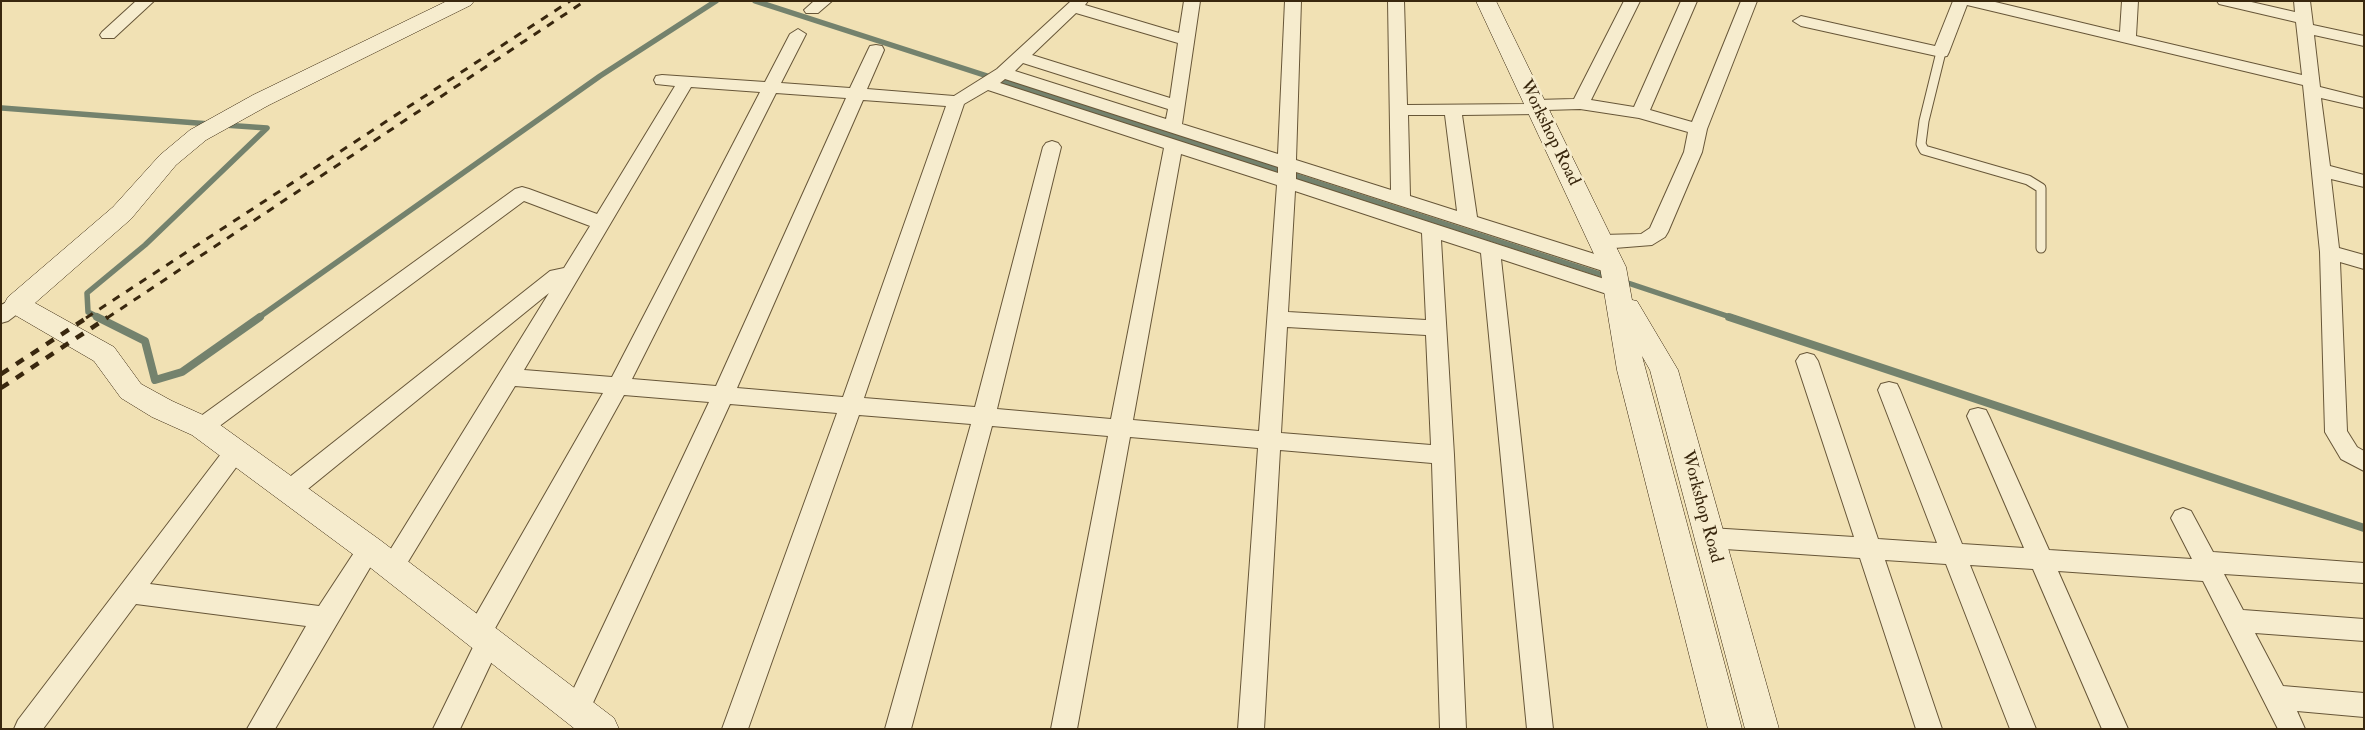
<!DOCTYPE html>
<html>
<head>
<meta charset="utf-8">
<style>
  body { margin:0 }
  #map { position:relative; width:2365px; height:730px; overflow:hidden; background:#f1e1b4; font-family:"IM FELL Double Pica",serif }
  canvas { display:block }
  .frame { position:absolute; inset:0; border:2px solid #39270e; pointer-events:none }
</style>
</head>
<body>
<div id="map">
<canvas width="2365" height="730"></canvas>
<div class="frame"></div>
</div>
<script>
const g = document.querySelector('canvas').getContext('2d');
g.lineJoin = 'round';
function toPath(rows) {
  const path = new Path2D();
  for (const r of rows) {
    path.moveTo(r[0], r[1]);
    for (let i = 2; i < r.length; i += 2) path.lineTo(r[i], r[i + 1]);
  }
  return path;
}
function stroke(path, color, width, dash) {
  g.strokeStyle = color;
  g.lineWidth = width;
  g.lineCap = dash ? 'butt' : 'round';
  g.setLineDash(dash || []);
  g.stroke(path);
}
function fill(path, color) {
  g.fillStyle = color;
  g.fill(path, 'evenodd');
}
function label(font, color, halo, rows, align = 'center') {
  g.font = font + ' "IM FELL Double Pica",serif';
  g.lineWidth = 5;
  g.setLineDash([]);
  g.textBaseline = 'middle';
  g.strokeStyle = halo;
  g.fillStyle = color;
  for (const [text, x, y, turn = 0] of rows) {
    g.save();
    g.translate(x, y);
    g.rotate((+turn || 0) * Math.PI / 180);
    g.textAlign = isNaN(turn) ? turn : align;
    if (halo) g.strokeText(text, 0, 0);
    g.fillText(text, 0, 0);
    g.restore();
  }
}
const streamFar1 = toPath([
  [755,1,1609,277],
  [2,108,210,124],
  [1622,281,1733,318],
  [100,318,88,312,87,293,145,245,267,128,224,125],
  [258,318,600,76,716,1]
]);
const stream = toPath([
  [97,317,145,341,155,380,182,372,260,317],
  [1729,317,2364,528]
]);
const lane = toPath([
  [1941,52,1924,121,1921,144,1924,150,2028,180,2041,188,2041,248]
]);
const street = toPath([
  [136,1,154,1,114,38,102,38,100,35,102,32,136,1],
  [814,1,832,1,818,13,806,13,804,10,814,1],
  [1071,1,1088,1,1085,5,1179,33,1184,1,1200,1,1182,124,1278,154,1285,1,1301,1,1296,160,1391,190,1388,1,1404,1,1407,105,1528,104,1536,100,1574,99,1624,1,1640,1,1591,100,1634,107,1681,1,1697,1,1650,110,1692,122,1741,1,1757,1,1707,129,1702,152,1668,232,1665,237,1652,245,1602,249,1595,247,1592,242,1595,237,1602,235,1641,234,1650,228,1684,152,1688,132,1639,118,1580,109,1546,110,1538,114,1462,115,1477,217,1620,262,1623,267,1620,272,1613,274,1606,272,1296,172,1296,179,1626,286,1629,291,1626,296,1619,298,1501,259,1553,729,1527,729,1481,253,1441,240,1454,455,1466,729,1440,729,1432,463,1280,450,1264,729,1238,729,1258,448,1130,437,1077,729,1051,729,1108,436,992,426,911,729,885,729,971,424,859,415,748,729,722,729,837,413,730,404,586,718,577,721,568,718,564,709,709,402,624,395,493,632,497,634,501,642,460,729,433,729,475,643,470,641,466,633,470,625,603,393,515,386,400,575,391,578,382,575,379,568,549,293,298,497,290,499,282,497,278,490,282,483,550,271,564,268,590,226,524,201,210,433,202,436,194,433,191,427,194,421,515,189,522,187,529,189,597,214,675,86,656,84,654,80,656,76,662,75,765,82,790,34,798,29,806,34,781,83,850,88,868,50,870,46,876,45,882,46,884,50,867,89,954,96,997,69,1071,1],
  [1076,13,1178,43,1170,98,1032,55,1076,13],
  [1023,63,1168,109,1166,119,1015,71,1023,63],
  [1005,79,1278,167,1278,173,1000,83,1005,79],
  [691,87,760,92,612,377,524,370,691,87],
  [988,90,1164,148,1111,419,997,409,1061,147,1058,143,1052,141,1046,143,1043,147,975,407,864,398,964,104,988,90],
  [776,93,846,98,716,386,632,379,776,93],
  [863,100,946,106,843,397,737,388,863,100],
  [1408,115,1445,115,1457,211,1410,196,1408,115],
  [1181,154,1277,185,1259,431,1133,420,1181,154],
  [1295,191,1422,233,1426,320,1288,312,1295,191],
  [1287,327,1426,335,1431,445,1281,433,1287,327],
  [1953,1,1991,1,2120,32,2122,1,2138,1,2136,36,2302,75,2296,22,2219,4,2217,1,2247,1,2295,12,2294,1,2310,1,2313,25,2364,36,2364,46,2314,35,2320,87,2364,98,2364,108,2321,98,2330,166,2364,175,2364,187,2331,179,2339,248,2364,255,2364,269,2340,262,2347,431,2357,447,2364,451,2364,471,2341,459,2325,432,2320,252,2303,85,1967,5,1949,52,1947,56,1941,57,1801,26,1793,21,1801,16,1935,46,1953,1],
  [17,297,24,299,27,304,24,309,8,321,1,323,1,305,17,297],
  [1807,353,1814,355,1818,361,1878,539,1937,543,1878,390,1881,384,1889,382,1897,384,1900,390,1962,544,2024,548,1967,416,1970,410,1978,408,1986,410,1989,416,2049,550,2192,559,2171,518,2175,511,2183,508,2191,511,2213,552,2364,563,2364,583,2224,574,2243,610,2364,619,2364,641,2255,633,2283,686,2364,693,2364,717,2297,711,2305,729,2278,729,2203,581,2058,571,2128,729,2102,729,2033,569,1970,565,2036,729,2010,729,1946,564,1885,560,1942,729,1916,729,1860,558,1710,548,1702,545,1698,538,1702,531,1710,528,1854,537,1796,361,1800,355,1807,353],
  [235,443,243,446,246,452,243,458,150,584,319,606,361,542,369,539,377,542,381,549,275,729,247,729,306,626,136,604,43,729,14,729,18,720,227,446,235,443]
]);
const secondary = toPath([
  [447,1,474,1,471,5,269,105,206,140,176,165,131,219,35,303,114,347,141,384,172,401,212,419,380,540,614,718,619,729,575,729,358,558,192,435,152,417,121,398,94,361,8,311,4,304,8,297,113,207,160,155,190,130,253,95,447,1],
  [1476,1,1496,1,1626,267,1632,300,1637,301,1678,370,1779,729,1745,729,1650,370,1642,356,1742,729,1708,729,1617,370,1600,267,1476,1]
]);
const railFar1 = toPath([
  [86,318,570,1],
  [107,318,585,1]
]);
const rail = toPath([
  [1,374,88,317],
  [1,388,108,317]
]);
const streetNames = [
  ["Workshop Road",1549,133,64],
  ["Workshop Road",1701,507,75]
];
stroke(streamFar1, '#74826d', 5.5);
stroke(stream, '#74826d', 8);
stroke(lane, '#675638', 11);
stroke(street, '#675638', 2);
stroke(secondary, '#39270e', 1);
stroke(lane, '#f6ecce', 9);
fill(street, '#f6ecce');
fill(secondary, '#f6ecce');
stroke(railFar1, '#39270e', 3, [8, 8]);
stroke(rail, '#39270e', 4.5, [9, 9]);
label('18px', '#39270e', '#f6ecce', streetNames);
</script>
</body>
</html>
